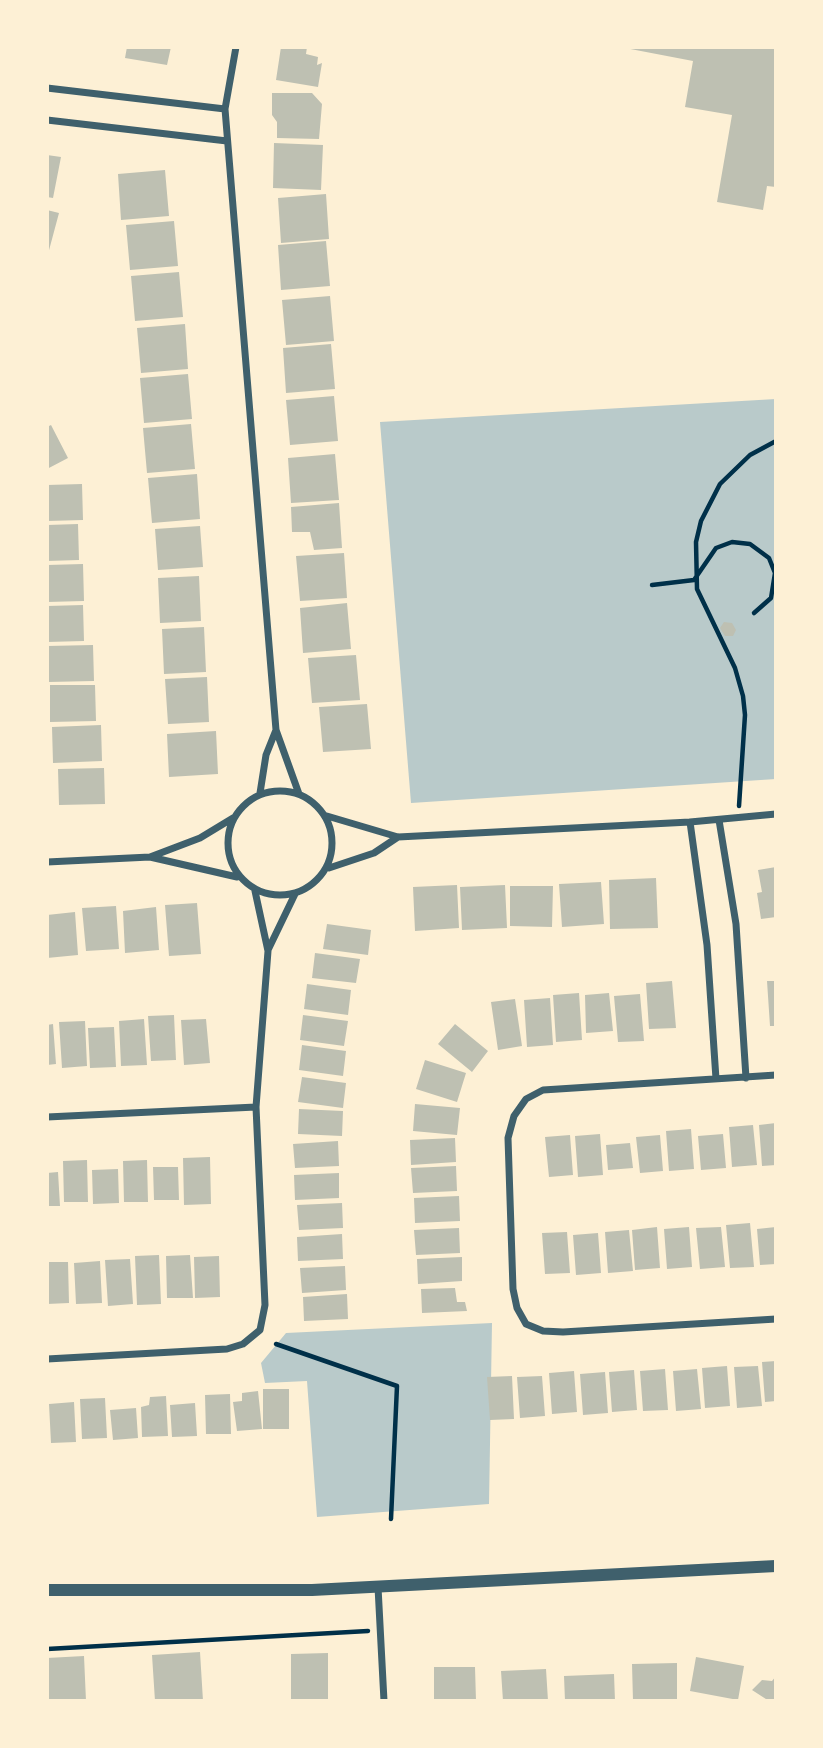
<!DOCTYPE html>
<html>
<head>
<meta charset="utf-8">
<style>
  body { margin:0 }
  #map { position:relative; width:823px; height:1748px; overflow:hidden; background:#fdf0d5; font-family:Figtree,sans-serif }
  canvas { display:block }
  .frame { position:absolute; inset:0; border:49px solid #fdf0d5; pointer-events:none }
</style>
</head>
<body>
<div id="map">
<canvas width="823" height="1748"></canvas>
<div class="frame"></div>
</div>
<script>
const g = document.querySelector('canvas').getContext('2d');
g.lineJoin = 'round';
function fill(path, color) {
  g.fillStyle = color;
  g.fill(path, 'evenodd');
}
function toPath(rows) {
  const path = new Path2D();
  for (const r of rows) {
    if (r.length === 3) {
      path.moveTo(r[0] + r[2], r[1]);
      path.arc(r[0], r[1], r[2], 0, 2 * Math.PI);
      continue;
    }
    path.moveTo(r[0], r[1]);
    for (let i = 2; i < r.length; i += 2) path.lineTo(r[i], r[i + 1]);
  }
  return path;
}
function stroke(path, color, width, dash) {
  g.strokeStyle = color;
  g.lineWidth = width;
  g.lineCap = dash ? 'butt' : 'round';
  g.setLineDash(dash || []);
  g.stroke(path);
}
const green = toPath([
  [776,399,776,779,411,803,380,422],
  [492,1323,489,1504,317,1517,307,1381,265,1383,261,1363,286,1333]
]);
const building = toPath([
  [127,47,171,47,167,65,125,58],
  [281,47,307,47,306,54,318,57,317,65,322,63,318,87,276,80],
  [620,47,776,47,776,187,767,186,763,210,717,202,732,115,685,107,693,61],
  [272,93,312,93,322,104,319,139,277,138,277,122,272,115],
  [274,143,323,145,321,190,273,188],
  [47,155,61,157,53,198,47,197],
  [165,170,169,216,121,220,118,174],
  [326,194,329,239,281,243,278,198],
  [47,210,59,213,48,254,47,254],
  [174,221,178,266,130,270,126,225],
  [326,241,330,286,281,290,278,245],
  [179,272,183,317,135,321,131,276],
  [330,296,334,341,286,345,282,300],
  [185,324,188,369,141,373,137,328],
  [331,344,335,389,286,393,283,348],
  [188,374,192,419,144,423,140,378],
  [334,396,338,441,290,445,286,400],
  [191,424,195,469,147,473,143,428],
  [51,425,68,458,47,469,47,427],
  [335,454,339,500,291,503,288,458],
  [197,474,200,519,152,523,148,478],
  [82,484,83,520,47,521,47,485],
  [339,503,342,548,314,550,310,532,292,532,291,507],
  [78,524,79,560,47,561,47,525],
  [200,526,203,567,158,570,155,529],
  [344,553,347,598,300,601,296,556],
  [83,564,84,601,47,602,47,565],
  [199,576,201,621,160,623,158,578],
  [347,603,351,649,303,653,300,608],
  [83,605,84,641,47,642,47,606],
  [724,622,732,623,736,630,733,636,725,636,720,628],
  [204,627,206,672,164,674,162,629],
  [93,645,94,681,48,682,47,646],
  [356,655,360,700,312,703,308,658],
  [207,677,209,722,168,724,165,679],
  [50,685,95,685,96,721,50,722],
  [367,704,371,749,323,752,319,707],
  [101,725,102,761,53,763,52,727],
  [216,731,218,774,169,777,167,734],
  [104,768,105,804,59,805,58,769],
  [776,867,776,917,761,919,757,893,762,892,758,870],
  [656,878,658,928,610,929,609,880],
  [601,882,604,924,562,927,559,884],
  [457,885,459,928,415,931,413,887],
  [505,885,507,928,462,930,460,887],
  [510,886,553,886,552,927,510,926],
  [197,903,201,954,169,956,165,905],
  [116,906,119,949,86,951,82,908],
  [156,907,159,950,125,953,123,911],
  [75,912,78,955,47,958,47,915],
  [327,924,371,930,368,955,323,949],
  [315,953,360,959,356,983,312,978],
  [672,981,676,1028,649,1029,646,983],
  [767,981,776,981,776,1026,770,1026],
  [307,984,351,990,348,1015,304,1009],
  [579,993,582,1040,556,1042,553,995],
  [609,993,613,1031,586,1033,585,995],
  [640,994,644,1041,618,1042,614,996],
  [550,998,553,1045,527,1047,524,1000],
  [515,999,522,1046,498,1050,491,1002],
  [174,1015,176,1060,151,1061,148,1016],
  [303,1015,348,1021,344,1046,300,1040],
  [144,1019,147,1065,121,1066,119,1021],
  [206,1019,210,1063,184,1065,181,1020],
  [85,1021,87,1066,62,1068,59,1022],
  [53,1024,56,1064,47,1065,47,1025],
  [455,1024,488,1051,472,1072,438,1044],
  [114,1027,116,1067,90,1068,88,1028],
  [302,1045,346,1051,343,1076,299,1070],
  [425,1060,466,1073,457,1102,416,1089],
  [302,1077,346,1083,343,1108,298,1102],
  [415,1104,460,1108,457,1135,413,1131],
  [299,1109,343,1111,342,1136,298,1134],
  [776,1123,776,1165,762,1166,759,1125],
  [753,1125,757,1165,732,1167,729,1127],
  [691,1129,694,1169,669,1171,666,1131],
  [600,1134,603,1175,578,1177,575,1136],
  [723,1134,726,1168,701,1170,698,1136],
  [570,1135,573,1175,549,1177,545,1137],
  [660,1135,663,1171,640,1173,636,1137],
  [455,1138,456,1162,411,1165,410,1140],
  [338,1141,339,1166,295,1168,293,1144],
  [630,1143,633,1168,608,1170,606,1145],
  [210,1157,211,1204,184,1205,183,1158],
  [87,1160,88,1202,64,1202,63,1161],
  [147,1160,148,1202,124,1202,123,1161],
  [456,1166,457,1191,413,1193,411,1168],
  [153,1167,178,1167,179,1200,154,1200],
  [118,1169,119,1203,93,1204,92,1170],
  [58,1172,60,1206,47,1206,47,1173],
  [339,1173,339,1198,295,1200,294,1175],
  [459,1196,460,1221,415,1223,414,1198],
  [342,1203,343,1228,299,1230,297,1205],
  [750,1223,754,1267,730,1268,726,1225],
  [657,1227,660,1268,635,1270,632,1230],
  [689,1227,692,1267,667,1269,664,1229],
  [721,1227,725,1267,700,1269,696,1228],
  [776,1227,776,1264,760,1265,757,1229],
  [459,1228,460,1253,416,1255,414,1230],
  [629,1230,633,1271,608,1273,605,1232],
  [567,1232,570,1273,545,1274,542,1233],
  [598,1233,601,1273,576,1275,573,1235],
  [342,1234,343,1259,298,1261,297,1237],
  [159,1255,161,1304,137,1305,135,1256],
  [190,1255,193,1298,167,1298,166,1256],
  [219,1256,220,1297,195,1298,194,1257],
  [462,1257,462,1281,418,1284,417,1259],
  [130,1259,133,1304,108,1306,105,1260],
  [100,1261,102,1303,76,1304,74,1263],
  [47,1262,68,1262,69,1303,47,1304],
  [345,1266,346,1290,302,1293,300,1268],
  [455,1288,457,1302,465,1302,467,1311,422,1313,421,1289],
  [347,1294,348,1319,304,1321,303,1297],
  [776,1361,776,1401,765,1402,762,1362],
  [727,1366,730,1406,705,1408,702,1368],
  [758,1366,762,1406,737,1408,734,1367],
  [665,1369,668,1410,643,1411,640,1371],
  [697,1369,701,1409,676,1411,673,1371],
  [634,1370,637,1410,612,1412,609,1372],
  [574,1371,577,1412,552,1414,549,1373],
  [605,1372,608,1413,583,1415,580,1374],
  [512,1376,514,1419,490,1420,487,1377],
  [542,1376,545,1416,520,1418,517,1377],
  [263,1389,289,1389,289,1429,263,1429],
  [258,1391,262,1429,237,1431,233,1402,242,1401,242,1393],
  [230,1394,231,1434,206,1434,205,1395],
  [166,1396,168,1436,142,1437,141,1407,149,1405,150,1397],
  [105,1398,107,1438,82,1439,80,1399],
  [74,1402,76,1442,51,1443,49,1404],
  [195,1403,197,1436,172,1437,170,1405],
  [136,1408,138,1438,113,1440,110,1410],
  [200,1652,203,1701,155,1701,152,1655],
  [328,1653,328,1701,291,1701,291,1654],
  [84,1656,86,1701,47,1701,47,1658],
  [696,1657,744,1666,738,1700,690,1691],
  [677,1663,677,1701,633,1701,632,1664],
  [434,1667,475,1667,476,1701,434,1701],
  [546,1669,548,1701,503,1701,501,1671],
  [614,1674,615,1701,565,1701,564,1676],
  [776,1676,776,1701,769,1701,752,1690,762,1680,772,1681]
]);
const path = toPath([
  [652,585,694,580,716,548,732,542,750,544,769,558,775,573,771,598,754,613],
  [739,806,745,715,743,696,735,668,697,589,696,542,701,521,720,484,750,455,776,441],
  [276,1344,397,1386,391,1519],
  [47,1649,368,1631]
]);
const minor = toPath([
  [236,47,225,109,276,730,299,794],
  [47,88,225,109],
  [47,120,227,141],
  [280,843,52],
  [260,793,266,755,276,730],
  [327,816,398,837,690,822,776,814],
  [719,820,736,924,746,1078],
  [690,822,707,945,716,1079],
  [150,857,200,838,233,818],
  [47,862,150,857,237,877],
  [329,868,374,853,398,837],
  [268,950,295,894],
  [776,1075,543,1090,526,1099,514,1116,508,1138,513,1289,517,1308,526,1324,543,1331,563,1332,776,1319],
  [47,1117,256,1107],
  [47,1359,227,1349,243,1344,260,1330,265,1305,256,1107,268,951,255,891],
  [378,1587,384,1701]
]);
const tertiary = toPath([
  [47,1590,312,1590,776,1566]
]);
fill(green, '#b9caca');
fill(building, '#bec0b2');
stroke(path, '#003049', 4.5);
stroke(minor, '#3f606c', 7);
stroke(tertiary, '#3f606c', 12);
</script>
</body>
</html>
